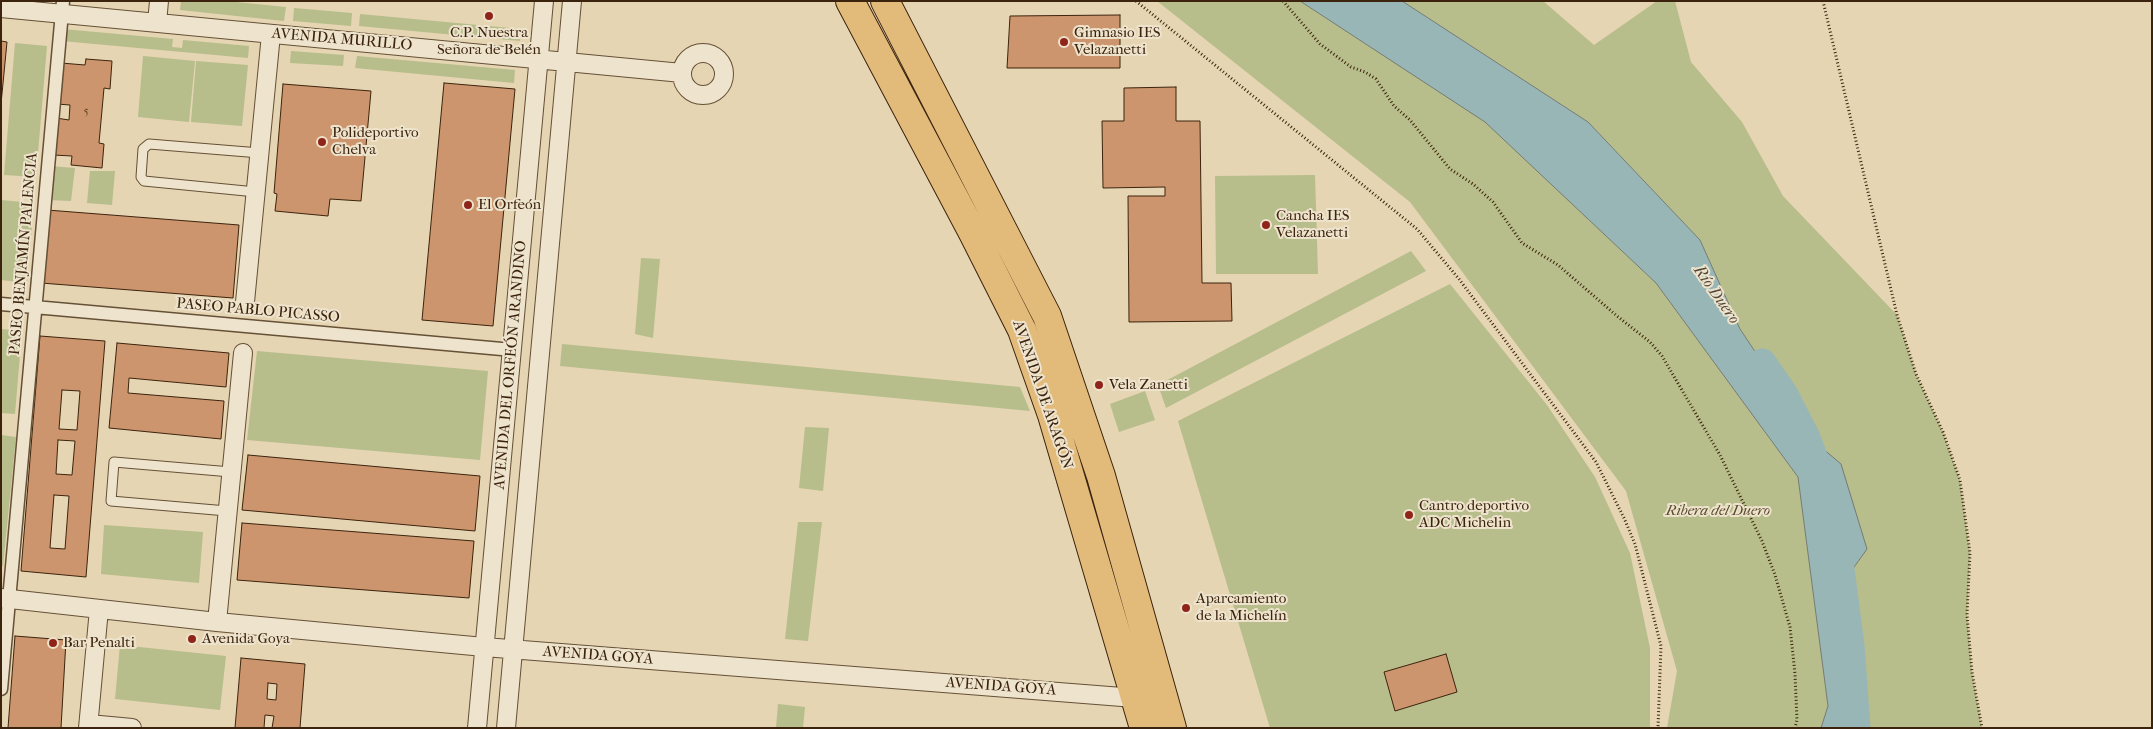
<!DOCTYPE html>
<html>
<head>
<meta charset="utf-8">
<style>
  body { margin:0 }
  #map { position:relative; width:2153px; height:729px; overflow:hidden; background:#e5d5b3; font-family:"IM FELL French Canon",serif }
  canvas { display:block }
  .frame { position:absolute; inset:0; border:2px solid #3c230d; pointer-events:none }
</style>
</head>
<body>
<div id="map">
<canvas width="2153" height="729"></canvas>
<div class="frame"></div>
</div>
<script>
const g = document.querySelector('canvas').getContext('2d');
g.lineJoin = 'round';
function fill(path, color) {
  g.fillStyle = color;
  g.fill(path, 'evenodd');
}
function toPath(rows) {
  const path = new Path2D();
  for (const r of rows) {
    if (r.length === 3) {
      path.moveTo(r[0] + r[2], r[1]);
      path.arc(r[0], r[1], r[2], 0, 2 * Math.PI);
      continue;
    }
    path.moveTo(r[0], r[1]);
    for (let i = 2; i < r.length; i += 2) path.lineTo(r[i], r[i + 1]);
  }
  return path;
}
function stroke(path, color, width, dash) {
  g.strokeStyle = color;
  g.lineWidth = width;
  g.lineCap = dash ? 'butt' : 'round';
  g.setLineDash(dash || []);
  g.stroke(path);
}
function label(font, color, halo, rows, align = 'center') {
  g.font = font + ' "IM FELL French Canon",serif';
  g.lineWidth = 4;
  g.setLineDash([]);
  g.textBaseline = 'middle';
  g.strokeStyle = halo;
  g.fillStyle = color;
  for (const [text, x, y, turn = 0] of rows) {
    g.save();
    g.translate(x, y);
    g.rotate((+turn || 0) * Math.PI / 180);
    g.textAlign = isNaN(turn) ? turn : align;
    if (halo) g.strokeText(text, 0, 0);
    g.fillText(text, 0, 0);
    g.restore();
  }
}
const green = toPath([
  [181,1,226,1,286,7,284,21,180,10],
  [1157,1,1300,1,1486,122,1656,283,1798,477,1828,706,1821,728,1667,728,1677,671,1626,491,1410,202],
  [1402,1,1543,1,1594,45,1657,1,1675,1,1691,62,1742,122,1783,196,1897,315,1916,374,1943,432,1960,480,1970,553,1967,615,1972,672,1982,728,1856,728,1850,646,1842,584,1867,549,1784,395,1740,329,1700,240,1588,122],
  [294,8,352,13,351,26,293,21],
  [360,14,521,29,520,41,359,26],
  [63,29,173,39,172,47,182,48,183,40,249,46,248,58,62,41],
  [15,43,47,46,36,177,4,175],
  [291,51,344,55,343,66,290,63],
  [143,56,195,61,189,122,138,117],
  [357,56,515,70,514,83,355,68],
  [196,61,248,65,242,126,191,122],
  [50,166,75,168,71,201,47,200],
  [90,171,115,171,112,205,87,203],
  [1315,175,1318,274,1216,274,1215,176],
  [1,200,34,203,27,283,1,280],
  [1411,251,1426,271,1166,408,1158,385],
  [641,258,660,259,653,338,635,334],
  [1450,284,1547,405,1595,477,1630,553,1650,648,1650,728,1270,728,1178,421],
  [1,329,22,331,15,414,1,413],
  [562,344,1020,387,1030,411,560,366],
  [257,351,488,371,480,460,247,440],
  [1145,391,1155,420,1119,432,1110,404],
  [805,427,829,428,823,491,799,488],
  [1,435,16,437,3,566,1,565],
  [798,522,822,522,808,641,785,639],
  [104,525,203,532,199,583,101,574],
  [120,645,226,656,220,710,115,699],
  [778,704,805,707,803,728,776,728]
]);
const water = toPath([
  [1300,1,1402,1,1588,122,1700,240,1740,329,1784,395,1802,431,1841,464,1867,549,1842,584,1856,728,1821,728,1828,706,1798,477,1656,283,1485,122,1300,1]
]);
const river = toPath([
  [1762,363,1784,395,1806,438,1815,462],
  [1837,546,1850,646,1856,728]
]);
const building = toPath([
  [1120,15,1120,68,1007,68,1010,16,1120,15],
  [1,41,7,42,1,104,1,41],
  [86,59,112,61,110,89,104,88,99,143,104,144,102,168,71,165,72,156,53,155,56,118,69,120,70,105,57,104,61,63,85,65,86,59],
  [444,83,515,89,493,326,422,320,444,83],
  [283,84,371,91,361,201,330,199,328,216,275,211,277,194,274,193,283,84],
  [1176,87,1176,121,1200,121,1202,283,1231,283,1232,321,1129,322,1128,196,1165,196,1165,187,1103,188,1102,121,1124,121,1124,88,1176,87],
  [47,210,239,225,233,298,41,283,47,210],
  [40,336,105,341,86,577,21,571,40,336],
  [62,390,80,391,77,430,59,429,62,390],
  [58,440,75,441,72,475,56,474,58,440],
  [54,495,69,496,65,549,50,548,54,495],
  [117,343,229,353,226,387,129,378,128,393,224,401,221,439,109,428,117,343],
  [248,455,480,476,475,531,242,510,248,455],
  [242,523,474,541,469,598,237,580,242,523],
  [15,636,66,640,61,728,8,728,15,636],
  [1446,654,1457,692,1395,711,1384,672,1446,654],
  [241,658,305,664,300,728,272,728,274,716,265,715,264,728,235,728,241,658],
  [268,683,277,684,276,700,267,699,268,683]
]);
const path = toPath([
  [1136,1,1417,229,1459,279,1596,462,1624,518,1635,544,1661,646,1658,728],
  [1283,1,1320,44,1351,67,1365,72,1376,79,1394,106,1410,120,1450,169,1473,184,1493,202,1522,243,1558,265,1617,316,1650,342,1662,356,1720,455,1762,541,1775,575,1790,627,1795,674,1797,720,1795,728],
  [1823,1,1897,315,1916,374,1943,432,1960,480,1970,553,1967,615,1972,672,1982,728]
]);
const service = toPath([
  [256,192,144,181,141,177,143,149,149,144,260,153],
  [227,511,111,501,114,462,231,472]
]);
const pedestrian = toPath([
  [1,304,513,350],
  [1,689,63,1]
]);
const minor = toPath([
  [1,8,682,73],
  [157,23,159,1],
  [703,74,21],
  [245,302,271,34],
  [1,598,217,622,484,647,1135,698,1139,705],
  [217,622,243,353],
  [89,724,132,728],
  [88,728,99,609],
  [477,728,544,1],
  [506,728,572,1]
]);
const trunk = toPath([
  [850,1,973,233,1022,330,1052,415,1144,728],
  [885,1,1047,316,1101,476,1172,728]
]);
const markers = [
  [489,16,5,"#8f2418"],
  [1064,42,5,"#8f2418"],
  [322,142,5,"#8f2418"],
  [468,205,5,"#8f2418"],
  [1266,225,5,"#8f2418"],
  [1099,385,5,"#8f2418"],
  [1409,515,5,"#8f2418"],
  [1186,608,5,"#8f2418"],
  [192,639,5,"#8f2418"],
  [53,643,5,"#8f2418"]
];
const numberNames = [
  ["5",86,112]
];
const poiNames = [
  ["C.P. Nuestra",489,33,"center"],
  ["Señora de Belén",489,50,"center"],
  ["Gimnasio IES",1074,33],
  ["Velazanetti",1074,50],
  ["Polideportivo",332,133],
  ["Chelva",332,150],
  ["El Orfeón",478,205],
  ["Cancha IES",1276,216],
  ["Velazanetti",1276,233],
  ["Vela Zanetti",1109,385],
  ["Cantro deportivo",1419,506],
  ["ADC Michelin",1419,523],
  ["Aparcamiento",1196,599],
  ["de la Michelín",1196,616],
  ["Avenida Goya",202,639],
  ["Bar Penalti",63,643]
];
const streetNames = [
  ["AVENIDA MURILLO",342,40,5],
  ["PASEO BENJAMÍN PALENCIA",24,254,-85],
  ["PASEO PABLO PICASSO",258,311,5],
  ["AVENIDA DEL ORFEÓN ARANDINO",511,365,-85],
  ["AVENIDA DE ARAGÓN",1042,395,71],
  ["AVENIDA GOYA",598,656,4],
  ["AVENIDA GOYA",1001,687,4]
];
const parkNames = [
  ["Ribera del Duero",1718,511]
];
const waterNames = [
  ["Río Duero",1716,295,55]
];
fill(green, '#b7bd8b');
fill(water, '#99b6b7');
stroke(water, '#747b73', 1);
stroke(river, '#99b6b7', 29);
fill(building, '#cc956d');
stroke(building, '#3c230d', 1);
stroke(service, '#665036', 11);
stroke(pedestrian, '#665036', 15);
stroke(minor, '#665036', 20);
stroke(trunk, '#3c230d', 30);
stroke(path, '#3c230d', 3, [1, 2.5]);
stroke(service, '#eee4ce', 9);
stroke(pedestrian, '#eee4ce', 12);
stroke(minor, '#eee4ce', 18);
stroke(trunk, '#e2ba7a', 28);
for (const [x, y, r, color] of markers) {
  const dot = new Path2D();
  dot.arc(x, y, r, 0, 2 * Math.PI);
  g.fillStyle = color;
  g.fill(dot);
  stroke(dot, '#eee4ce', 2);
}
label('12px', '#604025', null, numberNames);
label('15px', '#3c230d', '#eee4ce', poiNames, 'left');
label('15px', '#3c230d', '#eee4ce', streetNames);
label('italic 15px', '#5b4a2c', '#eee4ce', parkNames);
label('italic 16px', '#534838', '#eee4ce', waterNames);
</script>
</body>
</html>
